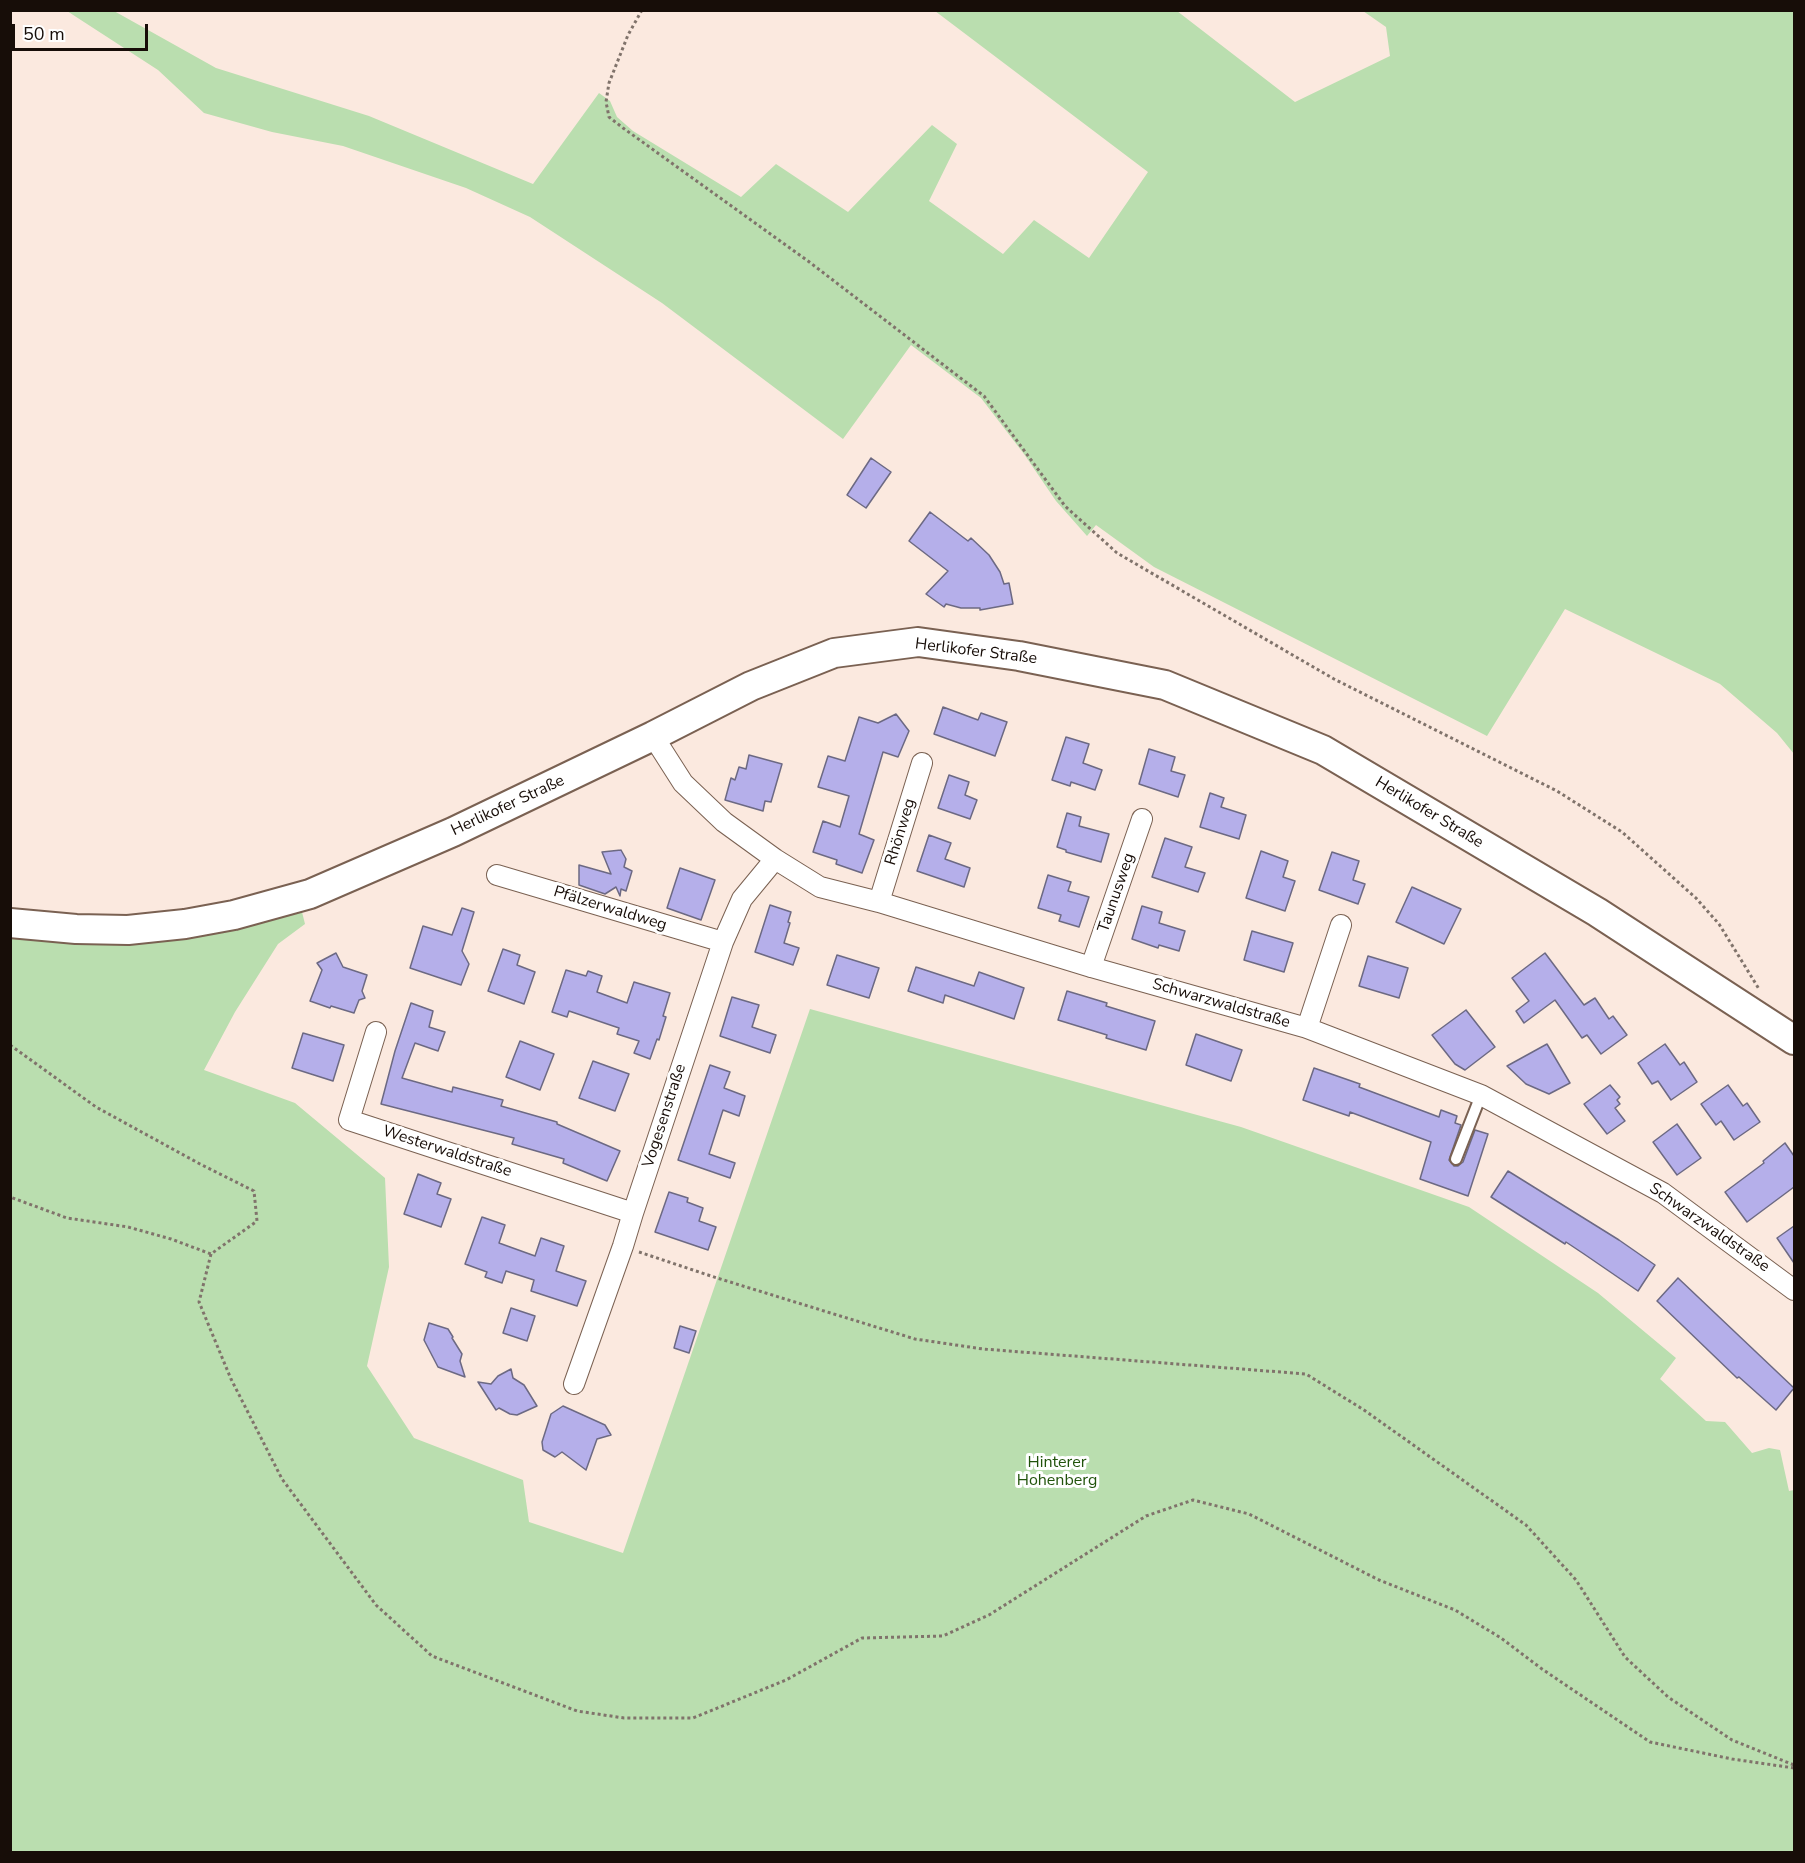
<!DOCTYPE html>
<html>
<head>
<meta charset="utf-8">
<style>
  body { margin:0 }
  #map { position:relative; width:1805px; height:1863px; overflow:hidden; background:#fbe9df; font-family:"Nunito Sans",sans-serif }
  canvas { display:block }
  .frame { position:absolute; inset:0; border:12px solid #170d08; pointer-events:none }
  .scale { position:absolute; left:12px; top:24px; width:136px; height:27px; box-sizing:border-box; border:3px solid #170d08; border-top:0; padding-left:8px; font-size:18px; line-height:21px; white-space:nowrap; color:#170d08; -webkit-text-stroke:4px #fff; paint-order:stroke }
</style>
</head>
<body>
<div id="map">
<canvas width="1805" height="1863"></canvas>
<div class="frame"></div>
<div class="scale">50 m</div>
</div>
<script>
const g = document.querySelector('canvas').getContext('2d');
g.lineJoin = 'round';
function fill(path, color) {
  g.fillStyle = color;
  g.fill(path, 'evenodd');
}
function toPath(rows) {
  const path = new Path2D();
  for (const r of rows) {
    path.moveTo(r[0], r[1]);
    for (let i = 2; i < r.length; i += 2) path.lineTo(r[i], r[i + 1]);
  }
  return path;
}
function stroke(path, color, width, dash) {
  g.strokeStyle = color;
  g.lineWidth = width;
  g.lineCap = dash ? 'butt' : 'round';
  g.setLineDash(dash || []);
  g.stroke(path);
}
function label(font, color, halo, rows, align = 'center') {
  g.font = font + ' "Nunito Sans",sans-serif';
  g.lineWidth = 6;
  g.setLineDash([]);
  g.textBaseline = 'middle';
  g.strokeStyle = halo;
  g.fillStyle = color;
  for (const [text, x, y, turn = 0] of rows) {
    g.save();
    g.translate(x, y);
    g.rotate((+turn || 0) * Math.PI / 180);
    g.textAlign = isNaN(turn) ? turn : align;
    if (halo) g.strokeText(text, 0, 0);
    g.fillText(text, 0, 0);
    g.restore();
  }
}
const green = toPath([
  [67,11,114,11,216,68,369,116,533,184,599,93,610,101,617,117,633,131,741,197,776,164,848,212,932,125,957,144,929,201,1003,254,1034,220,1089,258,1148,172,935,11,1177,11,1295,102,1390,56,1386,27,1363,11,1794,11,1794,754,1777,733,1720,684,1565,609,1487,736,1154,567,1096,525,1087,536,1056,501,1024,454,981,398,911,345,843,439,662,303,530,217,466,188,343,146,272,132,204,113,158,70],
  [301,908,305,924,278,944,235,1012,204,1070,295,1103,385,1178,389,1267,367,1366,414,1438,523,1480,529,1522,623,1553,810,1009,1241,1127,1469,1207,1598,1293,1676,1358,1660,1379,1706,1421,1725,1422,1752,1453,1769,1448,1780,1450,1789,1491,1794,1490,1794,1852,11,1852,11,934]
]);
const building = toPath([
  [871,458,891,472,866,508,847,495,871,458],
  [930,512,968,541,971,538,989,555,1000,572,1004,584,1009,583,1013,604,980,610,980,608,961,608,946,604,944,607,926,594,948,571,909,541,930,512],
  [943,707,978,720,981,713,1007,722,995,756,934,734,943,707],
  [896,714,909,731,898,757,883,752,859,834,874,840,862,873,836,864,837,860,813,852,823,821,840,827,849,796,818,787,828,756,845,761,859,717,878,723,896,714],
  [1066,737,1089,744,1083,763,1102,770,1095,790,1071,782,1070,786,1052,780,1066,737],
  [1149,749,1175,757,1171,771,1185,775,1178,797,1139,784,1149,749],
  [749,755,782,764,771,802,765,801,763,811,725,800,731,778,735,780,739,767,746,769,749,755],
  [949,775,969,782,965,795,977,800,970,819,938,808,949,775],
  [1210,793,1224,798,1221,807,1246,815,1239,839,1200,827,1210,793],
  [1067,813,1081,817,1079,826,1109,834,1101,862,1066,852,1066,850,1057,847,1067,813],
  [929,835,951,843,945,859,970,868,964,887,917,871,929,835],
  [1165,838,1192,847,1185,867,1205,873,1198,892,1152,877,1165,838],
  [621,850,626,859,624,867,632,871,626,891,621,889,620,896,616,887,605,894,579,885,579,865,611,874,602,852,621,850],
  [1261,851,1288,861,1283,877,1295,881,1285,911,1246,898,1261,851],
  [1332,852,1359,861,1353,880,1365,884,1358,904,1319,890,1332,852],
  [680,868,715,880,701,920,667,908,680,868],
  [1048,875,1071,882,1068,891,1089,897,1079,927,1059,921,1061,915,1038,908,1048,875],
  [1412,887,1461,909,1444,944,1396,922,1412,887],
  [770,905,791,912,788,922,790,923,784,943,799,948,793,965,755,952,770,905],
  [1142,906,1162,912,1159,923,1185,931,1179,951,1159,945,1158,948,1132,939,1142,906],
  [462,908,474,912,462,951,469,964,461,985,410,968,423,926,452,935,462,908],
  [1252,931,1293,943,1284,972,1244,960,1252,931],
  [503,949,520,955,517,965,535,972,524,1004,488,991,503,949],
  [336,953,343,967,367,975,362,991,365,998,359,1000,354,1013,331,1006,330,1008,310,1001,322,970,317,963,336,953],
  [1545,953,1584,1005,1595,998,1609,1019,1613,1016,1627,1035,1601,1054,1587,1035,1582,1038,1555,1000,1524,1023,1516,1011,1529,1001,1512,978,1545,953],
  [837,955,879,968,869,998,827,985,837,955],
  [1368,956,1408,968,1399,998,1359,986,1368,956],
  [916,967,974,986,979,972,1024,988,1014,1019,945,995,943,1003,908,991,916,967],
  [566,970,586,976,588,971,602,976,597,992,627,1003,634,982,670,993,663,1016,666,1017,659,1040,657,1039,650,1059,634,1053,639,1041,617,1034,619,1028,569,1011,567,1017,552,1012,566,970],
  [1067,991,1107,1003,1106,1006,1155,1021,1146,1050,1106,1038,1107,1035,1058,1020,1067,991],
  [732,997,759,1005,752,1027,776,1035,770,1053,720,1036,732,997],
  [411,1003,433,1011,429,1027,445,1032,438,1051,415,1043,402,1078,452,1092,453,1087,503,1100,501,1106,557,1122,557,1124,620,1151,607,1181,563,1163,564,1159,512,1144,514,1138,381,1104,395,1051,411,1003],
  [1466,1010,1495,1047,1465,1070,1455,1064,1432,1035,1466,1010],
  [303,1033,344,1045,333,1081,292,1068,303,1033],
  [1196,1034,1242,1050,1231,1081,1186,1065,1196,1034],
  [520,1041,554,1054,540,1090,506,1077,520,1041],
  [1547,1044,1570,1083,1549,1094,1526,1084,1507,1066,1547,1044],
  [1665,1044,1680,1065,1684,1062,1697,1082,1671,1100,1658,1081,1652,1084,1638,1063,1665,1044],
  [593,1061,629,1074,615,1111,579,1098,593,1061],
  [710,1065,730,1072,724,1088,745,1096,739,1116,723,1110,709,1154,735,1163,730,1178,678,1160,710,1065],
  [1314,1068,1360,1084,1359,1087,1439,1117,1441,1110,1457,1116,1455,1123,1461,1125,1449,1160,1454,1166,1458,1166,1463,1162,1475,1130,1488,1134,1468,1196,1420,1179,1431,1142,1350,1112,1349,1116,1303,1100,1314,1068],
  [1610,1085,1620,1097,1617,1100,1620,1104,1615,1108,1625,1121,1607,1134,1584,1104,1610,1085],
  [1728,1085,1743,1106,1747,1103,1760,1122,1734,1140,1721,1121,1716,1125,1701,1104,1728,1085],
  [1677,1124,1701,1158,1677,1175,1653,1142,1677,1124],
  [1785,1143,1794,1156,1794,1187,1747,1222,1725,1192,1764,1163,1763,1161,1785,1143],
  [1508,1171,1619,1240,1655,1265,1638,1291,1584,1254,1566,1242,1565,1244,1491,1197,1508,1171],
  [418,1174,441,1183,437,1194,451,1199,441,1227,404,1214,418,1174],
  [669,1192,688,1198,687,1202,703,1208,699,1221,716,1227,708,1250,655,1232,669,1192],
  [482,1217,505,1225,499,1243,535,1256,541,1238,564,1246,556,1271,586,1281,577,1306,531,1291,534,1280,506,1271,502,1283,485,1277,487,1272,465,1264,482,1217],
  [1794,1226,1794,1263,1777,1238,1794,1226],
  [1678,1278,1794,1388,1776,1410,1739,1377,1737,1378,1657,1301,1678,1278],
  [511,1308,535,1316,527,1341,503,1333,511,1308],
  [429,1323,448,1329,453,1337,452,1338,462,1354,460,1361,465,1377,438,1367,424,1340,429,1323],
  [680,1326,696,1331,689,1353,674,1348,680,1326],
  [511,1369,513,1378,524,1385,537,1406,517,1415,510,1414,499,1408,496,1410,478,1382,491,1384,498,1376,511,1369],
  [563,1406,605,1425,611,1435,597,1439,586,1470,562,1452,555,1457,543,1450,542,1442,551,1414,563,1406]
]);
const path = toPath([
  [642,10,628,35,609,83,606,102,609,117,623,128,808,261,984,396,1065,506,1117,553,1334,679,1557,791,1622,832,1696,898,1719,924,1759,989],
  [10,1045,96,1107,200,1164,254,1191,257,1221,211,1254,171,1239,128,1227,67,1218,10,1197],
  [639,1252,717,1278,915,1339,983,1349,1306,1374,1364,1410,1526,1525,1576,1580,1625,1657,1668,1697,1732,1740,1794,1765],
  [211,1254,199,1302,231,1379,282,1479,376,1605,432,1656,577,1711,624,1718,693,1718,786,1680,862,1638,943,1636,989,1615,1146,1516,1193,1500,1249,1514,1379,1580,1455,1610,1501,1638,1542,1669,1650,1742,1732,1759,1794,1768]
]);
const lane = toPath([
  [1456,1159,1481,1095]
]);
const street = toPath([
  [653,736,683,783,724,822,775,859,820,887,879,902,1091,967,1307,1028,1481,1095,1663,1193,1794,1290],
  [497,875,723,942],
  [879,902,922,763],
  [1091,967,1142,819],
  [1307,1028,1341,925],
  [376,1032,349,1120,633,1213],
  [574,1384,623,1246,633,1213,723,942,742,899,775,859]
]);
const secondary = toPath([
  [10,923,76,929,128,930,185,924,234,915,310,894,453,832,653,736,751,686,834,653,918,642,1019,656,1165,685,1323,750,1597,912,1794,1040]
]);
const streetNames = [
  ["Herlikofer Straße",976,652,7],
  ["Herlikofer Straße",508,806,-25],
  ["Herlikofer Straße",1429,813,31],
  ["Rhönweg",901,832,-73],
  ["Taunusweg",1117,893,-71],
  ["Pfälzerwaldweg",610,909,17],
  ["Schwarzwaldstraße",1221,1004,16],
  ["Vogesenstraße",665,1116,-72],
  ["Westerwaldstraße",447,1152,18],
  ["Schwarzwaldstraße",1709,1228,35]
];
const parkNames = [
  ["Hinterer",1057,1463],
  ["Hohenberg",1057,1481]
];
fill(green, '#badeaf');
fill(building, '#b5afea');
stroke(building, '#6c6983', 1.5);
stroke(lane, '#7a6152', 14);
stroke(street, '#7a6152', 22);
stroke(secondary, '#7a6152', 32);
stroke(path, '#80736b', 3, [3, 3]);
stroke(lane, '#fff', 10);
stroke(street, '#fff', 20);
stroke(secondary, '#fff', 28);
label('16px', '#170d08', '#fff', streetNames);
label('16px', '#21530b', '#fff', parkNames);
</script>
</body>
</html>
